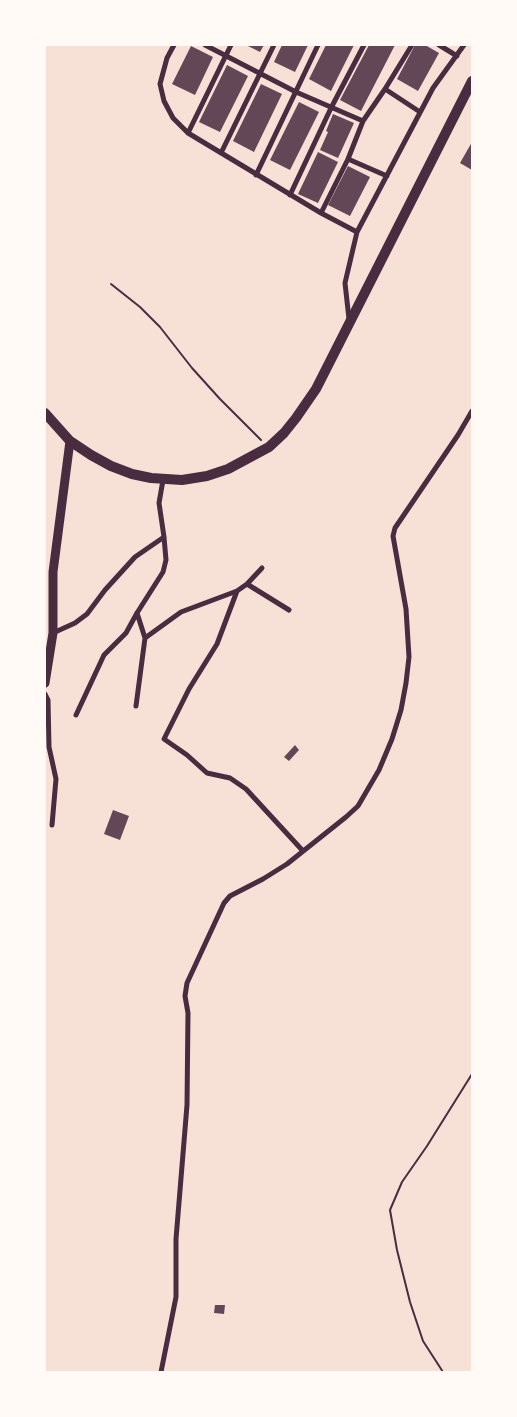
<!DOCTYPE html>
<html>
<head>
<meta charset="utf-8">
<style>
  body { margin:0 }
  #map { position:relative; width:517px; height:1417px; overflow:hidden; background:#f7e1d7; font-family:"IBM Plex Sans",sans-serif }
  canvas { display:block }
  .frame { position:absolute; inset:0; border:46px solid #fffaf5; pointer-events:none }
</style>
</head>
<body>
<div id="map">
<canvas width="517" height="1417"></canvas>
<div class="frame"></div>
</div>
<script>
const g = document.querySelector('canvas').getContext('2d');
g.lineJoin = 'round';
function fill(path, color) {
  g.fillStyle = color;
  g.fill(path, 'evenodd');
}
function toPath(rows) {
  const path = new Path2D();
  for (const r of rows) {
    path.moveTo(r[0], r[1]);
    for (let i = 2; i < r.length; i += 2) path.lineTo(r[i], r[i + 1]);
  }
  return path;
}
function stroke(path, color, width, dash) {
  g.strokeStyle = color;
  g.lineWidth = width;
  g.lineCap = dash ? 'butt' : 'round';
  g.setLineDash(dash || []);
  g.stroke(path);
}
const building = toPath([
  [246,45,264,45,260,52],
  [282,45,308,45,295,72,274,62],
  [326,45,354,45,331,91,309,79],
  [369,45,395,45,361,111,340,100],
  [415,45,425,45,439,53,418,91,397,79],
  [191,46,213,57,195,95,172,84],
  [227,65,248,76,220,132,199,122],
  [261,84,282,94,254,152,233,141],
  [299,102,319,112,290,170,270,160],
  [333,114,354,123,338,158,320,150,328,132,326,131],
  [472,142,472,170,460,163],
  [318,152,338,162,318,203,298,194],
  [348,166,370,177,350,216,328,205],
  [295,745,299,750,289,761,284,757],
  [113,810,129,816,120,840,104,834],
  [215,1305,225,1305,224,1314,214,1313]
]);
const path = toPath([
  [111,284,140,307,160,327,192,368,220,399,261,440],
  [443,1372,423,1341,410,1302,397,1250,390,1210,402,1182,427,1146,472,1074]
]);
const minor = toPath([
  [174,45,167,58,160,84,164,101,173,118,188,133,321,213,357,232],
  [205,45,296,92,363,121],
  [439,45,457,56],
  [385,89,420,112],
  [188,133,231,45],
  [221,153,274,45],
  [348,159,387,176],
  [256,175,318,45],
  [290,195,331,108,364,45],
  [321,213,348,159,363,121,385,89,412,45],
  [349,319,345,283,357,232,433,88,464,45],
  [247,584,289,610],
  [237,591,217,644,189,689,164,739,187,755,207,773,230,778,246,789,303,851],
  [53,633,75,623,87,614,105,590,135,557,164,537],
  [145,638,181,612,237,591,247,584,262,568],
  [45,694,48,700,49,747,56,779,52,825],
  [136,706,145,638,137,613],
  [76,715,104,655,126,633,137,613,163,572,166,560,164,537,159,503,163,480],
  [161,1372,176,1297,176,1239,187,1105,188,1013,185,996,187,983,224,903,230,896,263,879,287,864,346,817,358,806,379,770,392,739,401,710,406,683,409,657,406,609,393,536,395,528,458,435,472,411]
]);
const secondary = toPath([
  [45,683,53,633,53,572,70,441]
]);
const trunk = toPath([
  [45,413,70,441,91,455,111,466,132,474,151,478,182,480,207,476,228,469,269,447,284,433,296,418,316,389,472,81]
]);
fill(building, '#644757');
stroke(path, '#4a2c40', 2);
stroke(minor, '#4a2c40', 5);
stroke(secondary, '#4a2c40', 9);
stroke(trunk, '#4a2c40', 10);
</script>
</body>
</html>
